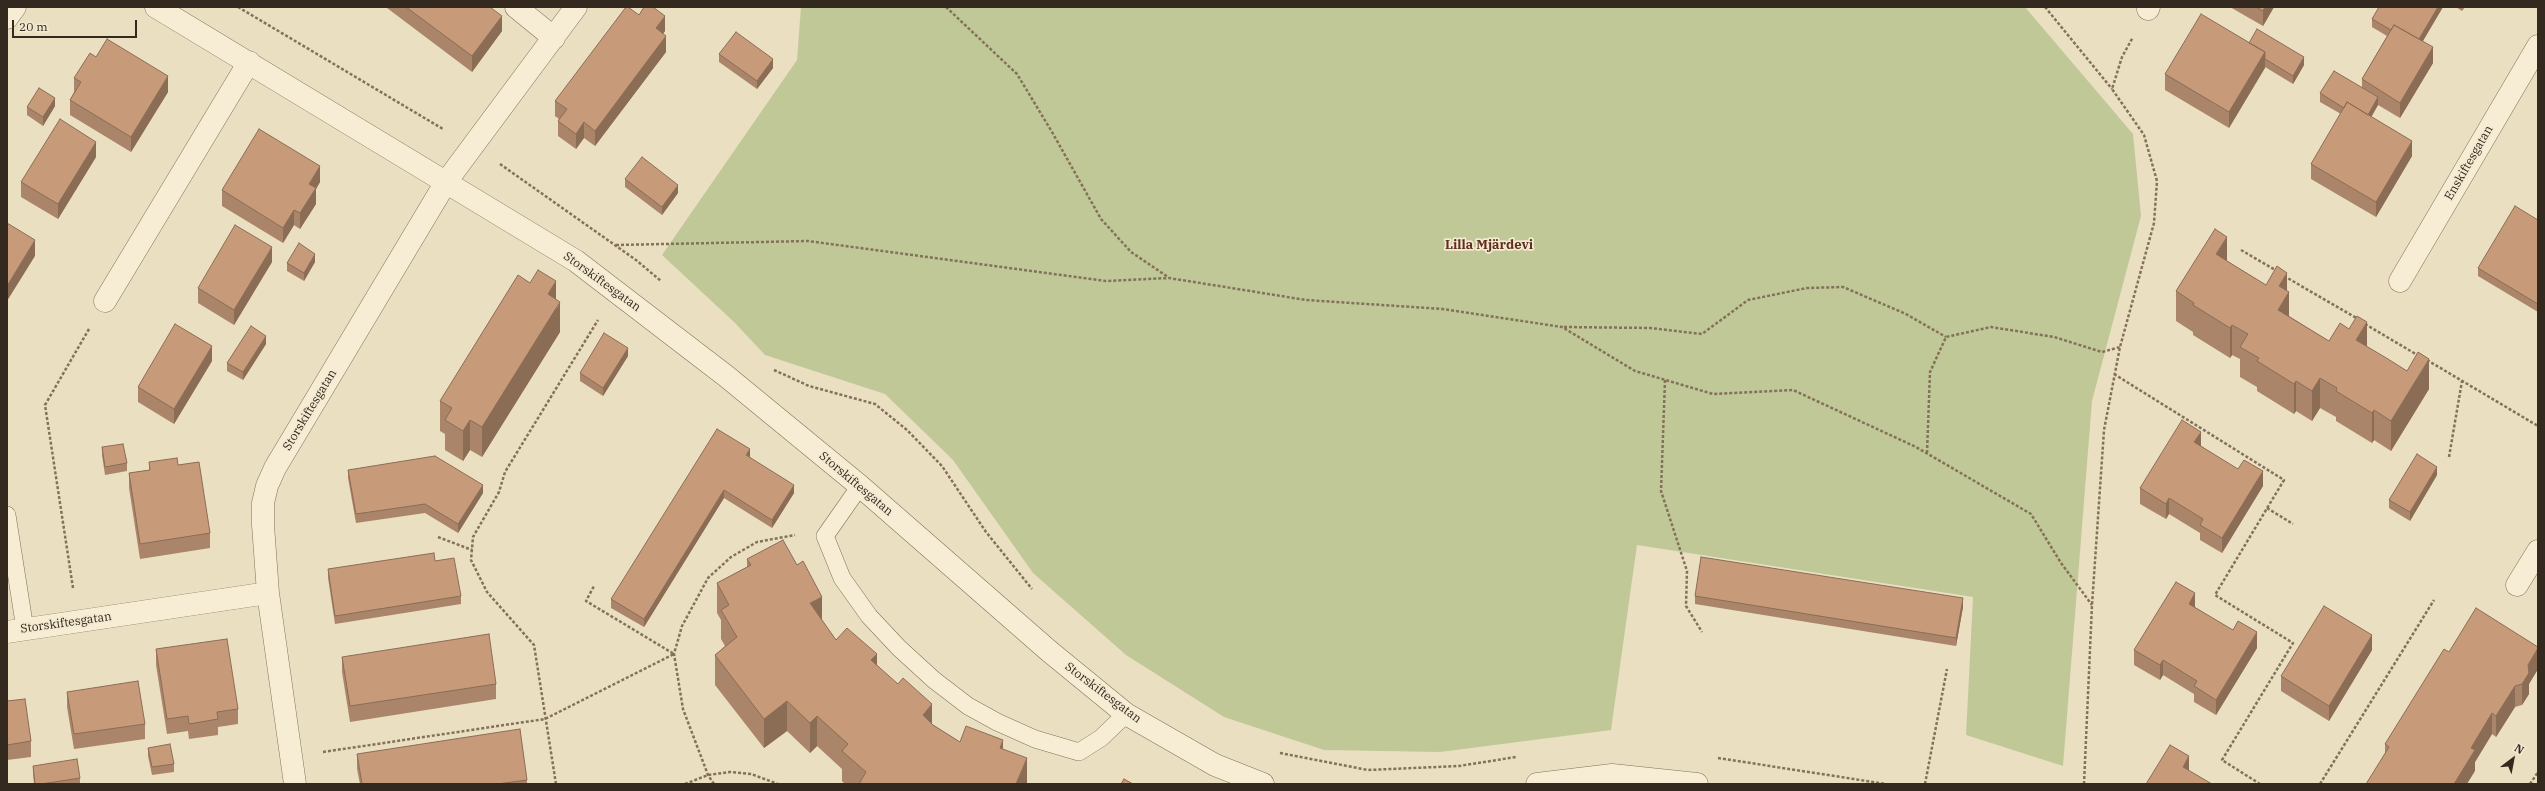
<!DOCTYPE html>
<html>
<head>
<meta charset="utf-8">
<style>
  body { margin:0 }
  #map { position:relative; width:2545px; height:791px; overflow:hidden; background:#ebdfc2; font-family:"IBM Plex Serif",serif }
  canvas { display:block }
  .frame { position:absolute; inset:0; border:8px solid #34291e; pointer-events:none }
  .north { position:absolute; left:2493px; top:739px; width:40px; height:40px; -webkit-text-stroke:3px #f3ead1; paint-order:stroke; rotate:32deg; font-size:11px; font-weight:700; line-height:16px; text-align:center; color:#34291e }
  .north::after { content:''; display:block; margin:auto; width:14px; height:18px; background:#34291e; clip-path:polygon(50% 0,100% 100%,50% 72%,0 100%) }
  .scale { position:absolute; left:12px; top:20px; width:125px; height:18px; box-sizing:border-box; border:2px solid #34291e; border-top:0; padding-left:5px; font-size:12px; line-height:14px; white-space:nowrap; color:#34291e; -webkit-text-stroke:3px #f3ead1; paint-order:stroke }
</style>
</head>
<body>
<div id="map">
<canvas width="2545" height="791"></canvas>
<div class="frame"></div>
<div class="north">N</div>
<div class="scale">20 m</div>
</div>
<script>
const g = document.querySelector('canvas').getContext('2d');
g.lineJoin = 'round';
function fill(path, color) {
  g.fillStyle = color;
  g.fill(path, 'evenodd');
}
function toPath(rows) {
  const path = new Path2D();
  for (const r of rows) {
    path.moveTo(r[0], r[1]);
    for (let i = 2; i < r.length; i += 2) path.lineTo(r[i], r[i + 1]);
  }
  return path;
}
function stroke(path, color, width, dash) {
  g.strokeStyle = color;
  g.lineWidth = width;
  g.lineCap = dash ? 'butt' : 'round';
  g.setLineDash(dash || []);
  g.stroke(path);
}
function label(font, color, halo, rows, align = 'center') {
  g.font = font + ' "IBM Plex Serif",serif';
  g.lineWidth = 3.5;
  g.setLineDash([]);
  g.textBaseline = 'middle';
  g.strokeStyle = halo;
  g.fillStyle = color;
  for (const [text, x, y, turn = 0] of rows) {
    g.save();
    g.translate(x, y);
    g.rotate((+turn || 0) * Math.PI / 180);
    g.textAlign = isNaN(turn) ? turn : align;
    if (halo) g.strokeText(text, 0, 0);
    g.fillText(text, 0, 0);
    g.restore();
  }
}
const green = toPath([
  [801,7,2025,7,2133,134,2141,216,2092,401,2063,766,1966,735,1973,597,1637,545,1611,730,1440,752,1324,750,1224,717,1126,655,1033,573,953,460,885,394,765,355,734,322,662,255,797,60]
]);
const path = toPath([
  [238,7,443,129],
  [946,7,1017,74,1052,132,1101,219,1131,252,1168,277],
  [2045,7,2112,89],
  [500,164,636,260,661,281],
  [616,245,808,241,1106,281,1169,278,1306,300,1443,309,1562,327,1635,371,1713,394,1793,390,1916,447,2031,514,2061,563,2092,605],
  [2241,250,2277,271],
  [2284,276,2358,319],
  [2365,324,2419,356],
  [1564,327,1650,328,1702,334,1748,300,1807,288,1843,287,1906,314,1946,337],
  [2427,360,2538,426],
  [774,370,809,386,875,404,907,430,942,466,986,532,1032,589],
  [2114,374,2284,480,2215,595,2293,643,2222,760,2260,784],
  [1665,380,1661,491,1687,571,1686,606,1702,632],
  [1927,453,1930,372,1946,337,1991,327,2054,337,2102,352,2120,347],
  [2449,457,2462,381],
  [2267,508,2293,524],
  [438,537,472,550],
  [73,588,45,405,89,329],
  [323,752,545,719,674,654,586,601,594,586],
  [1280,753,1368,770,1459,766,1516,757],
  [1718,758,1886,784],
  [556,784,534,645,487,592,471,560,473,537,499,492,505,472,598,320],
  [685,784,708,775,730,772,751,774,778,784],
  [714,784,708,775,683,709,674,654,682,626,708,578,731,557,757,542,795,535],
  [1925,784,1947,669],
  [2084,784,2092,605,2104,430,2120,347,2154,223,2157,181,2144,135,2112,89,2122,57,2133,37],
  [2320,784,2434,600],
  [2530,784,2538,772]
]);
const service = toPath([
  [860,486,825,536,842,578,869,616,899,648,934,680,968,706,997,722,1035,739,1079,752,1101,738,1126,714],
  [7,515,25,629]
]);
const minor = toPath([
  [156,7,576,261,726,376,860,486,1049,651,1126,714,1215,765,1263,784],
  [516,7,554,38],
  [2148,9,2149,7],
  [2400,281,2538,46],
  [105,301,249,62],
  [2517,585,2538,551],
  [7,632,268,593],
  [295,784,268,593,263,525,263,503,267,486,275,468,446,182,576,7],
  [1537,784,1612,775,1697,784]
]);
const tertiary = toPath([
  [7,18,15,7]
]);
const wall = toPath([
  [387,7,490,7,502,31,472,72,387,8],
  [2230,7,2274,7,2263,26],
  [2379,7,2443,7,2422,41,2433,63,2400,118,2378,105,2371,117,2412,156,2376,217,2311,179,2311,164,2341,114,2320,102,2320,93,2362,87,2362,79,2387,36,2372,27,2372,19],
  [2456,7,2465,7,2462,11],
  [639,15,665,31,663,34,666,52,595,146,584,138,576,149,558,136,558,121,559,119,555,116,555,101],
  [2249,43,2304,65,2293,84,2265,67,2229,128,2165,90,2165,74],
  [719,54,773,68,757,89,719,62],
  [96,57,168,92,131,152,70,115,70,100,74,92,74,78],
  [55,106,43,126,27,115,27,107],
  [96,157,58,219,21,197,21,182],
  [625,179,678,193,662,215,625,187],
  [320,182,316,189,316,204,300,229,294,225,283,243,222,206,222,190],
  [2538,220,2538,312,2478,276,2478,268],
  [2227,261,2266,285,2287,291,2289,316,2329,341,2367,347,2429,389,2391,451,2374,440,2372,443,2336,421,2336,417,2320,408,2312,421,2296,411,2294,414,2257,391,2257,387,2240,377,2240,359,2232,355,2230,358,2193,335,2193,332,2176,321,2176,291],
  [272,262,234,325,198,303,198,288],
  [315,262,304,281,287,271,287,263],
  [556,299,560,332,482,457,470,450,463,461,445,450,445,434,440,431,440,401],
  [266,344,243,380,227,371,227,363],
  [628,356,603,396,580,381,580,373],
  [212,361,174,424,138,402,138,387],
  [2201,446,2263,486,2222,553,2200,540,2200,533,2169,514,2166,519,2140,504,2140,488],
  [102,447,127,463,127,471,105,475,102,455],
  [750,457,794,493,772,528,724,498,644,627,611,608,611,599],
  [149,462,210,533,210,548,140,559,129,488,129,473,149,470],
  [348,470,483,493,458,533,425,513,356,523,348,478],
  [2437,475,2410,521,2389,508,2389,500],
  [747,559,822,620,836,640,877,665,933,725,960,742,1003,749,1027,784,845,784,842,781,842,769,817,746,810,753,787,731,764,748,715,685,715,655,725,646,721,639,721,620,717,613,717,583,747,567],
  [435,561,461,596,461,604,335,624,328,578,328,569],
  [1695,596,1963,607,1956,646,1695,604],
  [2195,607,2257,648,2216,715,2194,702,2194,694,2163,675,2160,680,2134,665,2134,650],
  [2538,647,2538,669,2529,684,2529,694,2522,705,2515,707,2496,737,2492,734,2475,762,2475,771,2385,754,2385,744,2449,652],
  [156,649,238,709,238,724,218,727,218,735,189,739,188,731,167,734,156,665],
  [2372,650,2329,721,2281,691,2281,676],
  [342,657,496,684,496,699,350,722,342,672],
  [67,692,145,724,145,739,74,749,67,707],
  [7,701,31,741,31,757,7,760],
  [148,748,174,764,174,772,152,775,148,756],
  [357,754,527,780,527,784,360,784,357,769],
  [33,766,80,778,80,784,34,784,33,774]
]);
const shadedWall = toPath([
  [2265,7,2274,7,2263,26,2263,11],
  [2438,7,2443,7,2416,53,2416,45],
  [502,16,502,31,472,72,472,56],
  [665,16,665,31,656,43,656,28],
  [666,36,666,52,595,146,595,131],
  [2433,47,2433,63,2400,118,2400,103],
  [2265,52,2265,68,2229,128,2229,112],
  [2304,57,2304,65,2293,84,2293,76],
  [773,59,773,68,757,89,757,81],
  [168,76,168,92,131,152,131,137],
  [2378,97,2378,105,2365,128,2365,120],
  [55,98,55,106,43,126,43,117],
  [584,122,584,138,576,149,576,134],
  [2412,141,2412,156,2376,217,2376,202],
  [96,142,96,157,58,219,58,204],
  [320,166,320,182,316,189,316,204,300,229,300,213,309,184],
  [678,185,678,193,662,215,662,207],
  [294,210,294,225,283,243,283,228],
  [2227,237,2227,266,2216,254],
  [35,240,35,256,7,301,7,286],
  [272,247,272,262,234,325,234,310],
  [315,254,315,262,304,281,304,273],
  [2287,273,2287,295,2289,292,2289,322,2278,310,2279,286],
  [556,281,556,310,560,302,560,332,482,457,482,427,548,294],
  [2367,322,2367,352,2356,340],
  [2232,325,2232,355,2230,358,2230,328],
  [266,336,266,344,243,380,243,372],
  [212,346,212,361,174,424,174,409],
  [628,348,628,356,603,396,603,388],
  [2429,359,2429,389,2391,451,2391,421],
  [2320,378,2320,408,2312,421,2312,391],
  [2296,381,2296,411,2294,414,2294,384],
  [2374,410,2374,440,2372,443,2372,413],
  [470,420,470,450,463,461,463,431],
  [2201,432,2201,447,2194,442],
  [750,449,750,457,746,455],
  [2437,467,2437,475,2410,521,2410,512],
  [2263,471,2263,486,2222,553,2222,538],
  [483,485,483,493,458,533,458,524],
  [794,485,794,493,772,528,772,520],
  [724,490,724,498,644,627,644,619],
  [2169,498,2169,514,2166,519,2166,504],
  [2195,593,2195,609,2189,604],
  [822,597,822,627,810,603],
  [1963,598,1963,607,1956,646,1956,638],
  [2257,632,2257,648,2216,715,2216,700],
  [2372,635,2372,650,2329,721,2329,706],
  [2538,648,2538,669,2529,684,2529,694,2522,705,2522,684,2528,665],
  [877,654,877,684,871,660],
  [2163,660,2163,675,2160,680,2160,665],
  [2515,686,2515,707,2496,737,2496,716],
  [787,701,787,731,764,748,764,719],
  [932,704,932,734,923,715],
  [2492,713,2492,734,2475,762,2475,771,2467,784,2454,784,2471,748],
  [817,716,817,746,810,753,810,723],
  [1003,740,1003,770,1000,748],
  [2189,756,2189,772,2183,767],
  [1027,758,1027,784,1016,784]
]);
const building = toPath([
  [406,7,490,7,502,16,472,56,406,7],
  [626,7,628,7,639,15,644,7,653,7,665,16,656,28,666,36,595,131,584,122,576,134,558,121,567,109,555,101,626,7],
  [2256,7,2265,7,2263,11,2256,7],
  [2379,7,2438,7,2419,39,2394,25,2391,30,2372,19,2379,7],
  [2201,14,2265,52,2229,112,2165,74,2201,14],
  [2394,25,2433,47,2400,103,2362,79,2394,25],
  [2257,29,2304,57,2293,76,2265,59,2265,52,2249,43,2257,29],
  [736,32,773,59,757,81,719,54,736,32],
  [107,39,168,76,131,137,70,100,81,82,74,78,90,53,96,57,107,39],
  [2334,71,2378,97,2368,115,2347,102,2344,108,2320,93,2334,71],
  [39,88,55,98,43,117,27,107,39,88],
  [2347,102,2412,141,2376,202,2311,164,2347,102],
  [60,119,96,142,58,204,21,182,60,119],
  [259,129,320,166,309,184,316,188,300,213,294,210,283,228,222,190,259,129],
  [642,157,678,185,662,207,625,179,642,157],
  [2515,206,2538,220,2538,304,2478,268,2515,206],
  [7,223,35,240,7,286,7,223],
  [235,225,272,247,234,310,198,288,235,225],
  [2215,229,2227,237,2216,254,2235,266,2266,285,2277,266,2287,273,2279,286,2289,292,2278,310,2329,341,2340,323,2349,329,2357,316,2367,322,2356,340,2388,359,2407,371,2418,352,2429,359,2391,421,2374,410,2372,413,2336,391,2337,388,2320,378,2312,391,2296,381,2294,384,2257,361,2259,358,2240,347,2248,334,2232,325,2230,328,2193,305,2194,303,2176,291,2215,229],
  [299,243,315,254,304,273,287,263,299,243],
  [538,270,556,281,548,294,560,302,482,427,470,420,463,431,445,420,452,408,440,401,518,275,530,283,538,270],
  [175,324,212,346,174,409,138,387,175,324],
  [251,326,266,336,243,372,227,363,251,326],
  [604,333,628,348,603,388,580,373,604,333],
  [2182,420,2201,432,2194,442,2238,469,2244,460,2263,471,2222,538,2200,525,2203,519,2169,498,2166,504,2140,488,2182,420],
  [717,429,750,449,746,455,794,485,772,520,724,490,644,619,611,599,717,429],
  [123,444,127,463,105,467,102,447,123,444],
  [2417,454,2437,467,2410,512,2389,500,2417,454],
  [435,456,483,485,458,524,425,504,356,514,348,470,435,456],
  [177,458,178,465,199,462,210,533,140,544,129,473,150,470,149,462,177,458],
  [783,540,797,565,803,561,822,597,810,603,836,640,847,628,877,654,871,660,898,684,903,678,932,704,923,715,933,725,960,742,966,726,1003,740,1000,748,1027,758,1016,784,859,784,866,772,842,751,848,744,817,716,810,723,787,701,764,719,715,655,737,637,721,610,729,605,717,583,751,565,747,559,783,540],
  [434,553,435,561,454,558,461,596,335,616,328,569,434,553],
  [1701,557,1963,598,1956,638,1695,596,1701,557],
  [2176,582,2195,593,2189,604,2233,630,2238,621,2257,632,2216,700,2194,686,2197,681,2163,660,2160,665,2134,650,2176,582],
  [2324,606,2372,635,2329,706,2281,676,2324,606],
  [2476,608,2538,647,2538,648,2528,665,2529,673,2522,684,2515,686,2496,716,2492,713,2471,748,2475,750,2454,784,2366,784,2389,747,2385,744,2444,649,2449,652,2476,608],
  [489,634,496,684,350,706,342,657,489,634],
  [227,639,238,709,217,712,218,719,189,724,188,716,167,719,156,649,227,639],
  [138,681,145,724,74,734,67,692,138,681],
  [25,699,31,741,7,745,7,701,25,699],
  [520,729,527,780,497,784,362,784,357,754,520,729],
  [170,744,174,764,152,767,148,748,170,744],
  [2170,745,2189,756,2183,767,2212,784,2146,784,2170,745],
  [77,759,80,778,41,784,35,784,33,766,77,759],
  [1124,779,1133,784,1121,784,1124,779]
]);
const streetNames = [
  ["Enskiftesgatan",2469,163,-60],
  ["Storskiftesgatan",602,282,36],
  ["Storskiftesgatan",310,410,-59],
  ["Storskiftesgatan",856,484,40],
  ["Storskiftesgatan",66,623,-8],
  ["Storskiftesgatan",1103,693,37]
];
const neighbourhoodNames = [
  ["Lilla Mjärdevi",1489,245]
];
fill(green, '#c1c897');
stroke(service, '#83715a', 18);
stroke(minor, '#83715a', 23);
stroke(tertiary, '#83715a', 23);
stroke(path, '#83715a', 2.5, [3, 2]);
stroke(service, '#f6edd4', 17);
stroke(minor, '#f6edd4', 22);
stroke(tertiary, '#f6edd4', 22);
fill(wall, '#ab8569');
fill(shadedWall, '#8b6c55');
fill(building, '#c79b7a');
stroke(building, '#8b6c55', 1);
label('12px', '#34291e', '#f3ead1', streetNames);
label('bold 13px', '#5e2e20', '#f3ead1', neighbourhoodNames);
</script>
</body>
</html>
